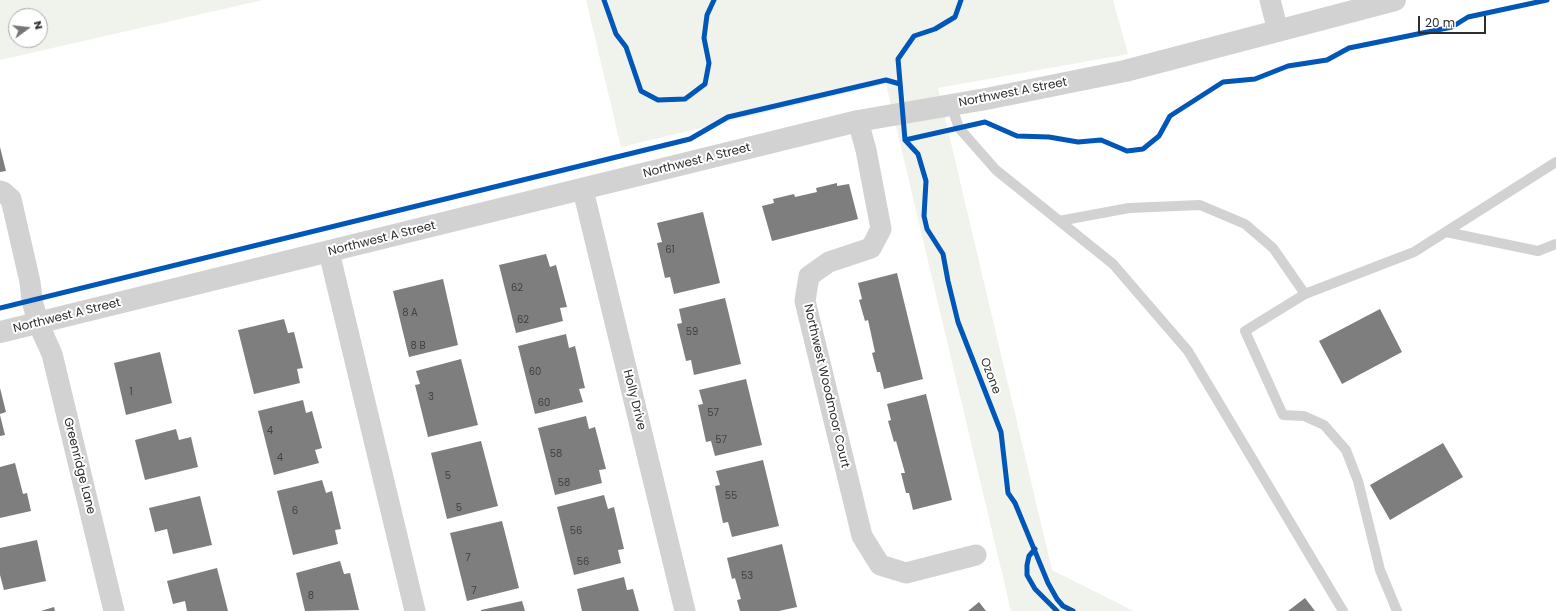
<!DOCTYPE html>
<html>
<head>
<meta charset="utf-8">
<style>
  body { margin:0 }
  #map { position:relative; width:1556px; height:611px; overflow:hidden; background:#fff; font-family:Poppins,sans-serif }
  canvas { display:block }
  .north { position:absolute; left:8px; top:8px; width:40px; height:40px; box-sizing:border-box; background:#fff; border:1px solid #ababab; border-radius:50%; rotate:75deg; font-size:11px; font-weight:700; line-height:16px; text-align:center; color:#2d2d2d }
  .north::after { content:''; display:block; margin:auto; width:14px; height:18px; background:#767676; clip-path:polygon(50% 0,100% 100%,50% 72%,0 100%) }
  .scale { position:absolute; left:1418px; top:16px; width:68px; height:18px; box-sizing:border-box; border:2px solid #2d2d2d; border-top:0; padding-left:5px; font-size:12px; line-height:14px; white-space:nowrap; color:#2d2d2d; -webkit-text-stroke:3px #fff; paint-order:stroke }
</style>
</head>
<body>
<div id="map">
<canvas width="1556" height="611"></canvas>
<div class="north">N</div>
<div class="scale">20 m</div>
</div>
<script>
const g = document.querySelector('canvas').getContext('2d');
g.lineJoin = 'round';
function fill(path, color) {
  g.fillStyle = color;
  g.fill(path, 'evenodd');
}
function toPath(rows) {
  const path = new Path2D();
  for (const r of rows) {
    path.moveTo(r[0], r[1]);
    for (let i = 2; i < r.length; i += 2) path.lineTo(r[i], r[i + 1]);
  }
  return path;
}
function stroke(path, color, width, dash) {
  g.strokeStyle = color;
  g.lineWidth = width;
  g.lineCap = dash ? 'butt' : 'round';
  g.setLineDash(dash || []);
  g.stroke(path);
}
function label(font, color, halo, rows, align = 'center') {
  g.font = font + ' Poppins,sans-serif';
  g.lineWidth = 4;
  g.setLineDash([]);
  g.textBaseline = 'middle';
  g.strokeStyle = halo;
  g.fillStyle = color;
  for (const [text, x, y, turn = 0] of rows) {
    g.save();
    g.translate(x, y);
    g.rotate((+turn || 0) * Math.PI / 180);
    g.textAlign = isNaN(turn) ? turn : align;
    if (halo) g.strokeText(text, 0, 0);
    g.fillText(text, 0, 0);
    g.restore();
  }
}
const green = toPath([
  [0,0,263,0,0,60],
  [16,16,40,16,40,40,16,40],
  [586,0,1113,0,1128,54,938,88,1052,570,1134,611,1011,611,886,84,621,147]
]);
const building = toPath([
  [0,147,6,171,0,172],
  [837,183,837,186,849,184,858,219,772,241,762,206,774,203,773,199,794,194,795,197,817,192,816,188],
  [703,212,720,283,674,294,670,277,665,278,657,243,662,242,657,223],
  [546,254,550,267,556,265,567,307,560,308,563,321,516,333,499,265],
  [897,273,923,379,884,389,880,372,877,372,872,353,875,352,868,320,865,321,859,300,862,299,858,283],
  [443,279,458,345,409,357,393,291],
  [725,298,741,364,694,375,691,360,686,361,677,324,682,323,679,309],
  [1380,309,1402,352,1342,384,1319,341],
  [284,319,288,333,294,332,303,368,297,369,300,383,254,394,238,330],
  [566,334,569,348,575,346,585,388,579,389,583,402,535,414,518,346],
  [160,352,172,403,126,415,114,363],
  [461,359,478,425,428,437,415,385,420,384,416,371],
  [746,379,762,445,715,456,711,441,706,442,698,405,703,404,699,390],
  [0,388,6,412,0,414],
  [926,394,952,500,913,510,909,493,906,493,901,473,905,473,896,441,894,442,888,421,891,420,887,404],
  [303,400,306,413,312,411,322,448,315,450,319,463,274,475,258,411],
  [0,415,5,435,0,436],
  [586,416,589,429,595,427,606,469,599,470,602,483,555,495,538,428],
  [176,429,179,440,191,437,198,467,145,480,135,440],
  [481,441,498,506,447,519,431,453],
  [1443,443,1463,477,1390,520,1370,485],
  [763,460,779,526,732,537,728,522,723,523,715,486,720,485,716,471],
  [15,463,23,494,27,493,31,511,0,518,0,467],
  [322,480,326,493,332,491,341,529,335,530,338,544,293,555,277,491],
  [604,495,608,509,614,507,624,549,618,550,621,563,574,575,557,507],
  [200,496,212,545,173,554,167,529,155,532,149,508],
  [502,521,519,588,467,601,450,533],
  [37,540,46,581,4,590,0,575,0,548],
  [782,544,797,607,779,611,740,611,737,600,741,599,735,578,732,579,727,558],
  [340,561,344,574,350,573,359,610,305,611,296,573],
  [217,568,228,611,187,611,185,601,173,604,167,581],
  [624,577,627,590,633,589,639,611,582,611,577,589],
  [1305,598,1315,611,1288,611],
  [522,601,525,611,481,611,481,610],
  [979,602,986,611,968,611],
  [54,607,55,611,41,611]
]);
const service = toPath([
  [951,105,959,128,996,170,1113,264,1188,351,1343,611],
  [1059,221,1129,208,1200,205,1245,224,1273,248,1305,294,1245,331,1283,415,1304,416,1324,425,1346,450,1358,481,1380,570,1397,611],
  [1446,232,1538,251,1556,244],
  [1305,294,1414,252,1556,162]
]);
const minor = toPath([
  [1270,0,1278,31],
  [858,121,866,150,881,229,871,248,829,262,809,276,805,301,862,536,880,565,906,573,976,555],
  [583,190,685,611],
  [0,191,3,192,11,199,30,282,32,300,38,323,52,354,114,611],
  [329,252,415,611]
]);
const tertiary = toPath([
  [0,332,858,121,986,99,1125,71,1395,0]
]);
const cycleway = toPath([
  [604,0,616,34,626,47,641,91,658,100,685,99,705,84,709,63,704,38,707,15,714,0],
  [905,140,985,122,1017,136,1049,137,1078,142,1101,140,1127,151,1143,149,1159,136,1170,116,1223,82,1255,79,1288,66,1327,60,1349,48,1452,27,1468,17,1547,0],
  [905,140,918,154,926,181,924,216,927,229,943,254,948,281,958,322,1001,432,1008,493,1015,503,1048,583,1057,599,1063,606,1073,611],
  [905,140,898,59,914,36,935,29,955,17,961,0],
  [0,308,690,139,728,117,886,80,900,84],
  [1035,549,1029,556,1027,565,1027,575,1035,589,1057,611]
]);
const numberNames = [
  ["61",670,250],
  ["62",517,288],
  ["8 A",410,313],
  ["62",523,320],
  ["59",692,332],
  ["8 B",418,346],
  ["60",535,372],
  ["1",131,392],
  ["3",431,397],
  ["60",544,403],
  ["57",713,413],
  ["4",270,431],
  ["57",721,440],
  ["58",556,454],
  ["4",280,458],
  ["5",448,476],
  ["58",564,483],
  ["55",731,496],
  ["5",459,508],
  ["6",295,511],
  ["56",576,531],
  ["7",468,558],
  ["56",583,562],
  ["53",747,576],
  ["7",474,591],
  ["8",311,596]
];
const streetNames = [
  ["Northwest A Street",1013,93,-11],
  ["Northwest A Street",697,161,-14],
  ["Northwest A Street",382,239,-14],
  ["Northwest A Street",67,316,-14],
  ["Ozone",990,376,69],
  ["Northwest Woodmoor Court",826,386,77],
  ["Holly Drive",634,400,76],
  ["Greenridge Lane",79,466,76]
];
fill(green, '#f0f3ec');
fill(building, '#7e7e7e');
stroke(service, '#d2d2d2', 10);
stroke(minor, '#d2d2d2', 21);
stroke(tertiary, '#d2d2d2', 22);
stroke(cycleway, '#0057b8', 5);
label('10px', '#414141', null, numberNames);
label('12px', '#2d2d2d', '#fff', streetNames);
</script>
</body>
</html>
